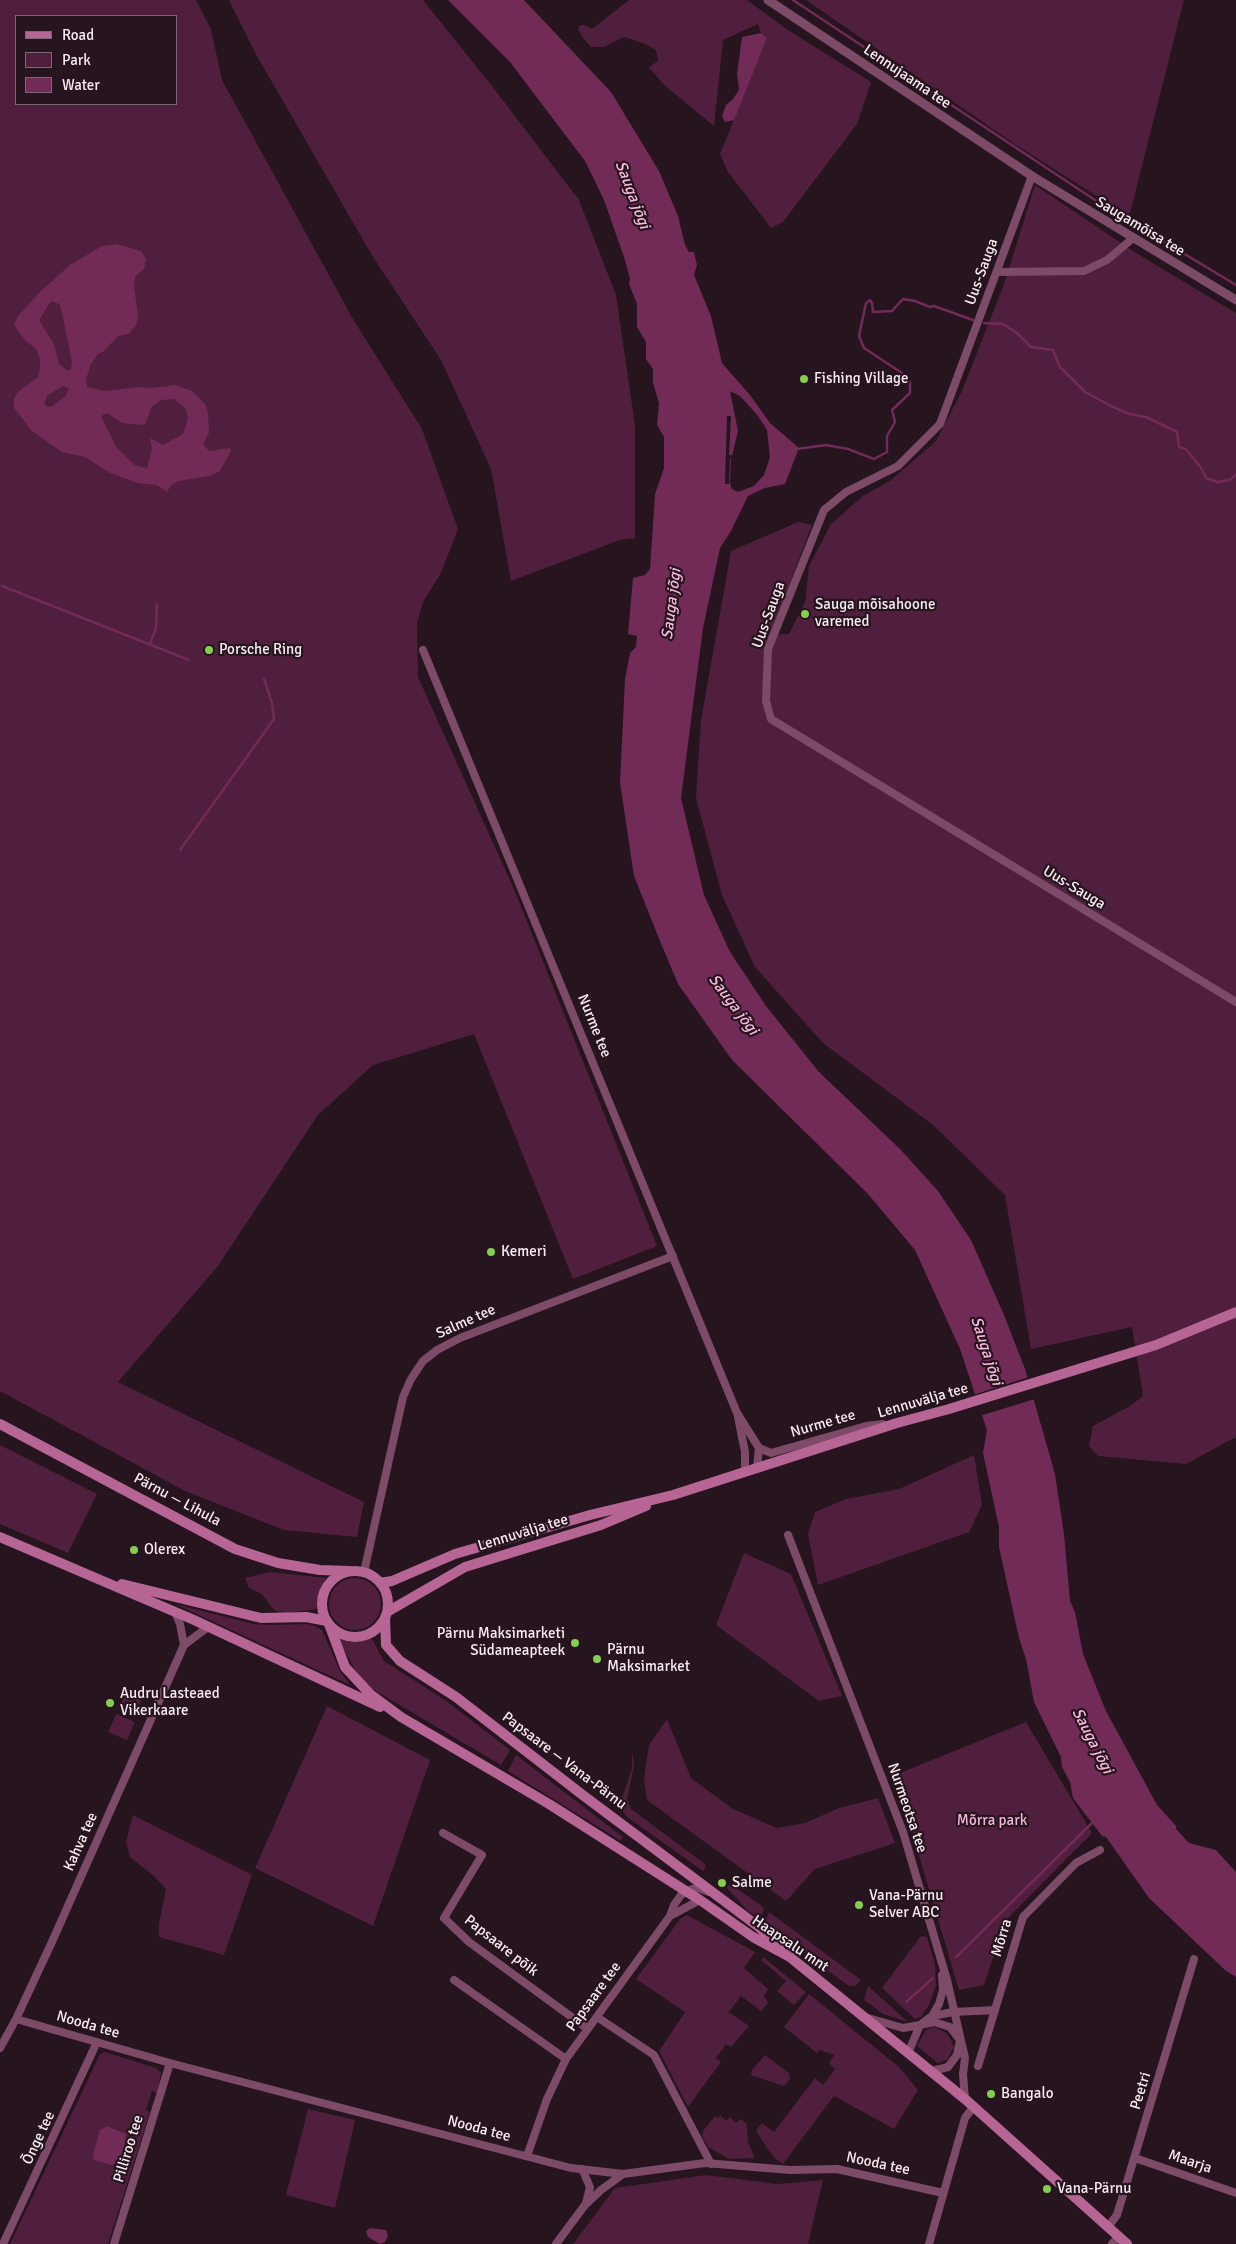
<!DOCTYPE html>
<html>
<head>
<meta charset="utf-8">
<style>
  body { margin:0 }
  #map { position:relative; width:1236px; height:2244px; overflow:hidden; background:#26141e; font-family:Signika,sans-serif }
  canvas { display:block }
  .legend { position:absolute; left:15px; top:15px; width:162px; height:90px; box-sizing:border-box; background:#26141e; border:1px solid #7a6a73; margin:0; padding:6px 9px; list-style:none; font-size:15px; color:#f8ebf2 }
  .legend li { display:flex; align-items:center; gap:10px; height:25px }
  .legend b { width:25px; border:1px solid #7a6a73 }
</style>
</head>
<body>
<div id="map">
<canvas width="1236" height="2244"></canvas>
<ul class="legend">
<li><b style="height:6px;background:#b66595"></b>Road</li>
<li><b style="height:14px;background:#4f1f3d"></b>Park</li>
<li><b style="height:14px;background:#722a57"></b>Water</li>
</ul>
</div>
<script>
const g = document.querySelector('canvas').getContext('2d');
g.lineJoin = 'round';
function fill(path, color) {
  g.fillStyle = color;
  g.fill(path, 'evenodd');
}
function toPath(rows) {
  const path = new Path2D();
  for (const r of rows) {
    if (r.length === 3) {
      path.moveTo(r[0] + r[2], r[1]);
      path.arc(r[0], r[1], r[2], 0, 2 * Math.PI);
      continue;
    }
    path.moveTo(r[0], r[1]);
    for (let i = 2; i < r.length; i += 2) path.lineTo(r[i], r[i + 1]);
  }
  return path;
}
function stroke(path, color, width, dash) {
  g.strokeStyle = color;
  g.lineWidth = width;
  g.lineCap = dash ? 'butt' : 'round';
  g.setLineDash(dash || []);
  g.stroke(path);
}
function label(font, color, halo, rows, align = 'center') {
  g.font = font + ' Signika,sans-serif';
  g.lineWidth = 4.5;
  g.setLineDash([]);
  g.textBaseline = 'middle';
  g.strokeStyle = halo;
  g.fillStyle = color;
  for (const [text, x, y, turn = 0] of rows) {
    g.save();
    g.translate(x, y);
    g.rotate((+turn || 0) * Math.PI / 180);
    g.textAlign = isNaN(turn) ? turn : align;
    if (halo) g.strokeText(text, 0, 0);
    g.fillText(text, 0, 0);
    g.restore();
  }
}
const green = toPath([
  [0,0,196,0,211,29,222,80,353,319,422,429,458,529,441,573,423,602,417,623,418,677,514,889,657,1246,573,1279,474,1034,373,1065,318,1115,218,1266,118,1382,364,1502,357,1537,284,1530,185,1491,0,1391],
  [16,16,176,16,176,104,16,104],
  [229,0,423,0,492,86,579,200,616,295,635,425,635,538,620,540,511,581,491,469,441,360,373,257,258,58],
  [629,0,747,0,788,30,871,82,857,124,783,222,771,228,728,172,720,154,767,38,761,33,758,24,723,40,714,126,663,84,649,67,658,61,656,50,643,43,624,37,604,47,591,47,583,38,578,29,580,25,584,25,592,29],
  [806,0,1184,0,1130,213,1125,214,1016,145],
  [1035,185,1136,253,1236,313,1236,1437,1186,1464,1098,1456,1089,1446,1093,1426,1130,1406,1143,1396,1132,1327,1031,1349,1005,1195,933,1125,823,1043,755,967,722,895,696,798,701,720,731,551,798,522,812,525,770,635,789,634,805,602,809,566,831,524,864,495,890,481,936,441,962,391,1004,284],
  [0,1445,97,1494,68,1553,0,1524],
  [974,1455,982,1505,969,1532,818,1585,808,1534,815,1512,846,1499,899,1489],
  [744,1553,791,1574,842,1696,819,1701,716,1625],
  [270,1572,326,1578,321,1587,318,1609,284,1613,274,1610,262,1594,249,1588,245,1578],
  [355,1604,26],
  [175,1604,254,1624,270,1625,308,1624,315,1626,322,1630,340,1671,350,1685],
  [338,1639,350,1642,372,1639,384,1661,445,1700,510,1750,501,1765,369,1687,358,1675],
  [127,1688,144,1694,137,1710,121,1703],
  [327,1706,430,1760,373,1926,255,1868],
  [116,1714,135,1722,127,1740,108,1732],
  [667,1719,691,1778,733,1809,777,1828,805,1823,839,1808,878,1798,895,1843,815,1869,786,1901,647,1800,644,1778,649,1745],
  [1026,1722,1092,1833,1005,1921,984,1985,959,1990,895,1775],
  [632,1750,634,1766,627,1798,631,1809,705,1864,706,1867,703,1871,627,1817,622,1810,622,1799,632,1769],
  [516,1755,623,1837,621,1841,508,1771],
  [133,1815,252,1875,224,1955,159,1937,159,1924,166,1889,155,1877,130,1857,126,1842],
  [730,1884,762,1906,764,1910,760,1918,748,1911,727,1888],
  [769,1912,861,1980,855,1986,849,1986,820,1965,765,1923],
  [687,1915,755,1952,744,1968,768,1989,764,1996,768,2003,761,2011,741,1996,729,2012,749,2026,731,2047,726,2044,716,2058,721,2062,688,2107,659,2051,685,2012,636,1979,680,1919],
  [921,1936,927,1937,935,1964,936,1986,929,2005,921,2017,915,2019,882,1988],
  [763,1957,806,1992,794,2005,777,1991,786,1981,761,1960],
  [868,1986,908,2022,883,2014,864,2000],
  [809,1994,899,2067,918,2090,894,2129,834,2096,783,2164,774,2158,757,2133,757,2129,762,2123,774,2132,815,2078,823,2085,835,2069,829,2063,834,2055,820,2050,817,2053,784,2027],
  [933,2027,947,2033,951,2040,954,2047,947,2060,938,2063,917,2046,926,2030],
  [105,2052,156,2068,161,2073,157,2093,152,2091,146,2110,150,2112,108,2244,10,2244,100,2054],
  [765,2055,789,2073,790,2079,784,2086,751,2075,752,2070],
  [308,2109,355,2120,335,2208,286,2195],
  [720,2115,726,2121,730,2117,736,2123,741,2119,747,2124,748,2142,755,2158,729,2159,708,2147,702,2136,703,2131,715,2116,718,2118],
  [706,2175,777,2184,823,2180,808,2244,573,2244,615,2188]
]);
const water = toPath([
  [448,0,524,0,611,92,659,171,678,216,685,245,689,252,694,252,697,265,694,275,711,316,722,363,750,395,770,423,799,448,785,484,765,488,748,496,731,531,720,548,703,628,681,798,704,895,730,952,766,1006,819,1072,900,1149,938,1191,971,1240,1004,1315,1025,1369,1055,1474,1064,1534,1070,1601,1075,1612,1083,1654,1106,1711,1157,1805,1176,1826,1176,1829,1189,1843,1216,1850,1236,1872,1236,1977,1225,1970,1149,1898,1106,1837,1102,1836,1073,1798,1070,1782,1062,1767,1061,1757,1034,1702,1026,1659,1019,1638,999,1547,999,1527,983,1453,987,1430,960,1349,915,1250,868,1194,732,1060,678,984,660,941,634,876,620,783,625,679,630,653,636,647,637,636,628,634,633,578,645,575,650,569,655,494,664,468,664,437,657,425,659,403,653,383,653,369,646,359,646,342,637,327,637,304,629,284,630,279,625,260,604,200,585,161,510,62],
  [730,391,740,396,758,416,767,430,770,457,764,475,754,486,738,492,732,489,730,483,731,460,738,431],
  [761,33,767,38,737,113,734,120,725,122,722,116,726,105,733,99,739,90,737,74,742,37],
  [116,244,141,251,146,259,144,269,135,277,134,287,138,316,136,326,128,334,118,336,104,351,98,354,91,364,86,379,87,387,106,391,138,387,152,388,175,385,192,391,206,405,208,414,209,433,203,444,209,451,230,448,231,451,220,471,210,476,178,481,171,485,167,492,157,485,138,483,110,473,85,457,62,452,32,431,14,408,14,399,18,392,38,377,40,368,40,359,36,349,24,339,14,325,18,316,41,291,70,265,102,246],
  [51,301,59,304,61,308,72,362,71,369,68,371,59,364,54,344,39,320],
  [63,386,69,389,66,396,51,407,46,406,44,403,48,395],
  [174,399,186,409,188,419,183,434,163,445,150,438,152,449,147,468,134,465,116,447,101,416,107,413,122,423,145,425,152,406,162,400],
  [107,2126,126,2134,123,2152,118,2162,112,2165,94,2160,93,2155,100,2130],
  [370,2228,386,2230,388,2236,385,2242,380,2244,368,2237,366,2231]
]);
const pier = toPath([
  [727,416,731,416,729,455,735,456,734,459,730,459,729,484,725,484],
  [1029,1377,1035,1399,979,1416,973,1395]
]);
const stream = toPath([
  [793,0,1116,214],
  [1144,224,1148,232,1236,285],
  [984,323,1003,324,1017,333,1031,347,1053,350,1060,367,1085,392,1111,406,1129,414,1146,417,1177,432,1179,447,1186,449,1201,468,1206,478,1217,482,1229,480,1236,475],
  [797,449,826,445,848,449,874,459,887,452,887,436,895,422,892,410,910,393,910,382,905,375,864,348,859,336,866,303,870,300,872,303,873,312,892,311,903,299,915,301,930,307,934,306,973,320],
  [2,586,189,660],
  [150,644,156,628,157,604],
  [180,850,274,719,272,703,264,679],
  [956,1957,1093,1822],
  [906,2002,933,1978]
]);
const minor = toPath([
  [1032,176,940,424,898,466,846,492,824,510,768,649,766,701,771,719,1236,1002],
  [997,272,1084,271,1107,260,1132,239],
  [423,650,737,1413,759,1448,771,1453,866,1426,883,1424],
  [738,1417,745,1452,745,1472],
  [757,1468,759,1448],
  [788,1535,903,1832,947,1980,965,2058,963,2074,965,2099],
  [364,1572,403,1397,411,1379,423,1361,437,1350,460,1338,673,1256],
  [175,1612,180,1624,184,1645],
  [443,1833,482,1855,444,1918,469,1942,588,2029],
  [670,1916,700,1900],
  [454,1980,566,2059],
  [932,2016,939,2004,943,1990,942,1975],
  [597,2017,654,2055,711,2164],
  [868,2018,903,2028,920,2025,932,2016,953,2012,995,2010],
  [16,2019,170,2063,571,2168,623,2174,705,2163,790,2170,837,2169,943,2193],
  [0,2048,16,2019,51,1944,184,1645,208,1627],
  [909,2051,920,2025,934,2022,950,2027,960,2040,957,2055,948,2067,932,2071],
  [978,2066,1023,1917,1076,1863,1100,1850],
  [527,2156,547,2099,566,2059,670,1916,674,1905,681,1895,692,1889,698,1888,709,1892],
  [1135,2158,1236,2193],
  [582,2169,590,2187,586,2203],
  [1108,2227,1117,2215,1194,1959],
  [3,2244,97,2042],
  [114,2244,170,2063],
  [556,2244,585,2205,601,2190,623,2174],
  [929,2244,965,2118,974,2106],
  [1112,2244,1119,2236]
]);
const tertiary = toPath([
  [768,0,1032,176,1236,300]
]);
const secondary = toPath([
  [0,1424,235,1549,278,1563,320,1570,350,1571],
  [0,1537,194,1620,380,1707],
  [355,1604,33],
  [380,1583,392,1581,455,1554,590,1515,673,1495,897,1423,949,1409,1156,1345,1236,1312],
  [122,1584,261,1618,306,1617,327,1621],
  [387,1612,465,1567,601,1525,646,1506],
  [385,1617,386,1645,400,1661,456,1697,584,1796,759,1927,780,1948],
  [329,1624,345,1667,370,1694,401,1717,549,1804,700,1900,753,1937,790,1957,965,2099,1127,2244]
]);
const markers = [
  [804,379,5,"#84d04e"],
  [805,614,5,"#84d04e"],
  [209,650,5,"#84d04e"],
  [491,1252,5,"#84d04e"],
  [134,1550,5,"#84d04e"],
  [575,1643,5,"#84d04e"],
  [597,1659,5,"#84d04e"],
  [110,1703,5,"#84d04e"],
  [722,1883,5,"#84d04e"],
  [859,1905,5,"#84d04e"],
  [991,2094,5,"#84d04e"],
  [1047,2189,5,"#84d04e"]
];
const streetNames = [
  ["Lennujaama tee",907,77,34],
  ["Saugamõisa tee",1140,227,31],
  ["Uus-Sauga",982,272,-70],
  ["Uus-Sauga",769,615,-70],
  ["Uus-Sauga",1074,888,31],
  ["Nurme tee",594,1026,68],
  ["Salme tee",466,1322,-24],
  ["Lennuvälja tee",923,1401,-16],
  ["Nurme tee",823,1424,-16],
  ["Pärnu — Lihula",177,1500,28],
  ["Lennuvälja tee",523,1533,-17],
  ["Papsaare — Vana-Pärnu",564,1761,37],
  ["Nurmeotsa tee",907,1808,71],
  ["Kahva tee",81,1842,-66],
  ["Mõrra",1002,1938,-73],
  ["Haapsalu mnt",790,1944,34],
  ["Papsaare põik",501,1946,38],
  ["Papsaare tee",594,1997,-54],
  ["Nooda tee",88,2025,16],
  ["Peetri",1141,2091,-73],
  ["Nooda tee",479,2129,15],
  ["Õnge tee",39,2138,-65],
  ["Pilliroo tee",129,2149,-73],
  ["Maarja",1190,2162,19],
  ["Nooda tee",878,2164,12]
];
const poiNames = [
  ["Fishing Village",814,379],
  ["Sauga mõisahoone",815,605],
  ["varemed",815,622],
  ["Porsche Ring",219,650],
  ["Kemeri",501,1252],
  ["Olerex",144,1550],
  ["Pärnu Maksimarketi",565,1634,"right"],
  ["Südameapteek",565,1651,"right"],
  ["Pärnu",607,1650],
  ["Maksimarket",607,1667],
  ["Audru Lasteaed",120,1694],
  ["Vikerkaare",120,1711],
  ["Salme",732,1883],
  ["Vana-Pärnu",869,1896],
  ["Selver ABC",869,1913],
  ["Bangalo",1001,2094],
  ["Vana-Pärnu",1057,2189]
];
const parkNames = [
  ["Mõrra park",992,1821]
];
const waterNames = [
  ["Sauga jõgi",632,195,69],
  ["Sauga jõgi",672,604,-83],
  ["Sauga jõgi",733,1005,53],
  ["Sauga jõgi",986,1351,72],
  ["Sauga jõgi",1092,1741,63]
];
fill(green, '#4f1f3d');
fill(water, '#722a57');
fill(pier, '#26141e');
stroke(stream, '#722a57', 2.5);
stroke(minor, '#7d4b68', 8);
stroke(tertiary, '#7d4b68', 9);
stroke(secondary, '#b66595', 10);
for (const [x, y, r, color] of markers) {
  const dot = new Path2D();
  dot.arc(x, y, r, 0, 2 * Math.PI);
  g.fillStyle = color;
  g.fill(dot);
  stroke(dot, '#26141e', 2);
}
label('15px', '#f8ebf2', '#26141e', streetNames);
label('15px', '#f8ebf2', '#26141e', poiNames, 'left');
label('15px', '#f6b6d9', '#26141e', parkNames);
label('italic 16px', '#f9b9dc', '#26141e', waterNames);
</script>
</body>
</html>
